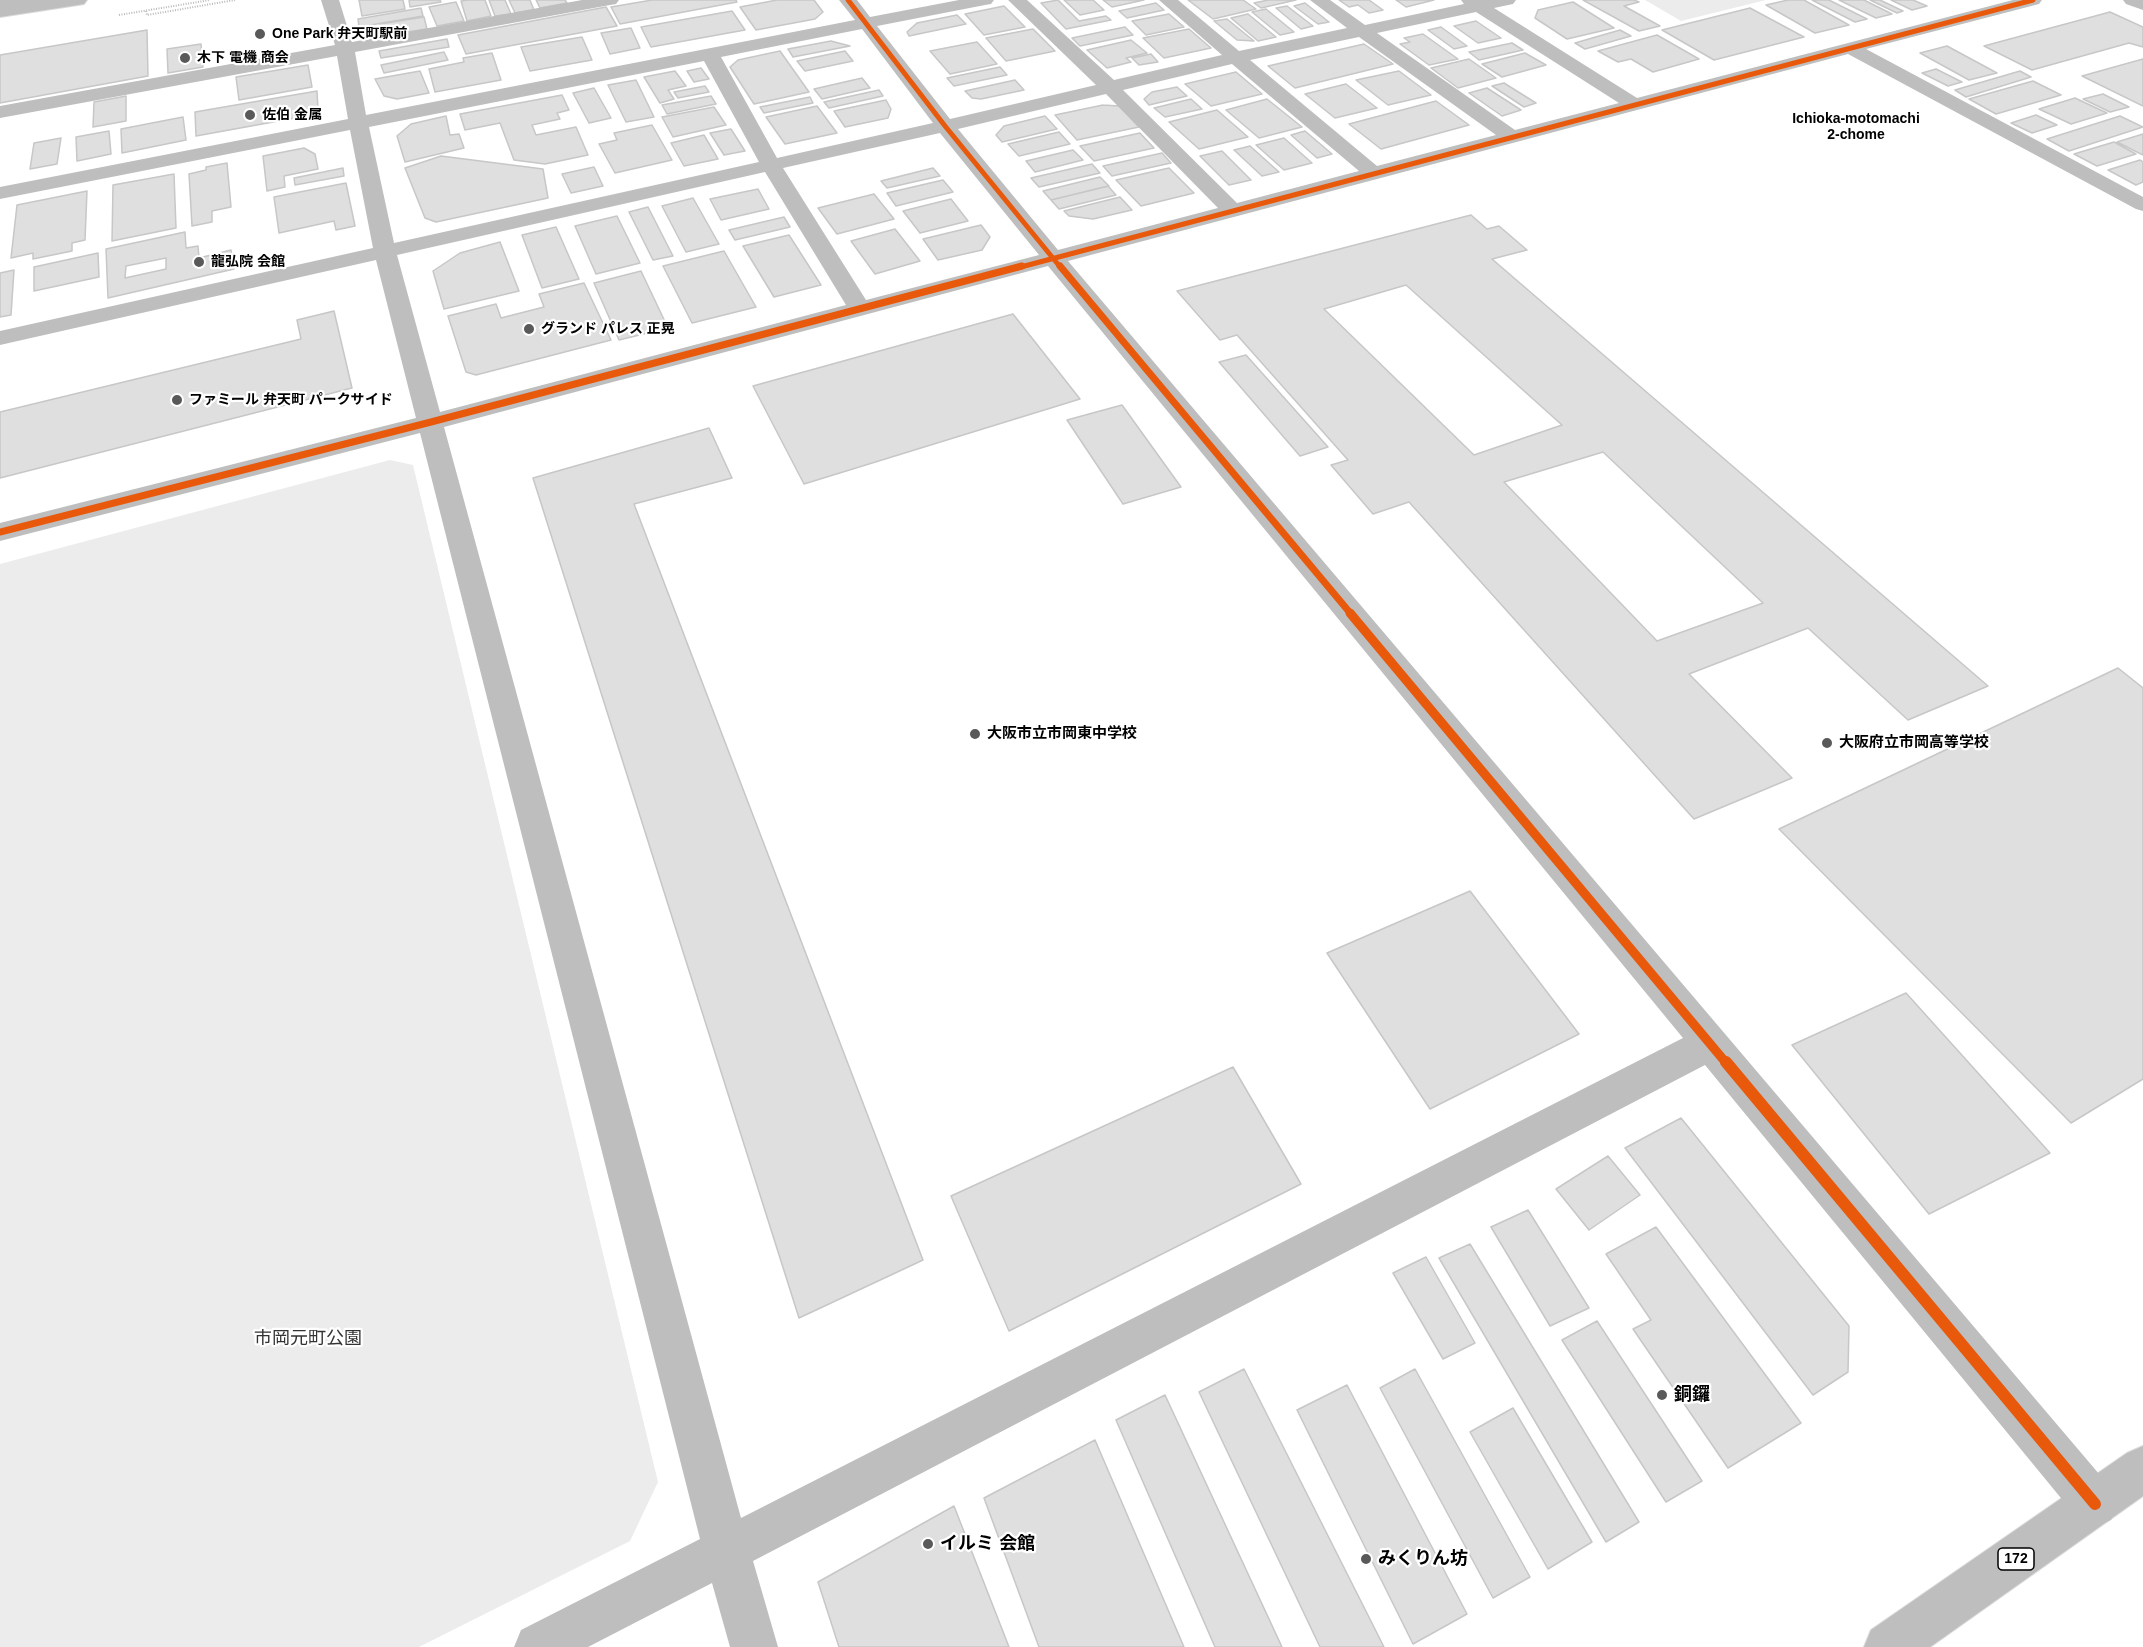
<!DOCTYPE html>
<html>
<head>
<meta charset="utf-8">
<style>
  body { margin:0 }
  canvas { display:block; background:#fff }
</style>
</head>
<body>
<canvas width="2143" height="1647"></canvas>
<script>
const g = document.querySelector('canvas').getContext('2d');
g.lineJoin = 'round';
function fill(path, color) {
  g.fillStyle = color;
  g.fill(path, 'evenodd');
}
function toPath(rows) {
  const path = new Path2D();
  for (const r of rows) {
    path.moveTo(r[0], r[1]);
    for (let i = 2; i < r.length; i += 2) path.lineTo(r[i], r[i + 1]);
  }
  return path;
}
function stroke(path, color, width, dash) {
  g.strokeStyle = color;
  g.lineWidth = width;
  g.lineCap = dash ? 'butt' : 'round';
  g.setLineDash(dash || []);
  g.stroke(path);
}
function label(font, color, halo, rows, align = 'center') {
  g.font = font + ' Arial,"Noto Sans JP",sans-serif';
  g.lineWidth = 4.5;
  g.setLineDash([]);
  g.textBaseline = 'middle';
  g.strokeStyle = halo;
  g.fillStyle = color;
  for (const [text, x, y, turn = 0] of rows) {
    g.save();
    g.translate(x, y);
    g.rotate((+turn || 0) * Math.PI / 180);
    g.textAlign = isNaN(turn) ? turn : align;
    if (halo) g.strokeText(text, 0, 0);
    g.fillText(text, 0, 0);
    g.restore();
  }
}
const green = toPath([
  [1645,0,1766,0,1681,21],
  [390,460,413,465,658,1482,630,1541,419,1647,0,1647,0,564]
]);
const building = toPath([
  [359,0,403,0,405,9,362,16,359,0],
  [409,0,440,0,441,2,410,7,409,0],
  [468,0,485,0,491,16,467,21,461,1,468,0],
  [489,0,505,0,511,14,495,16,489,0],
  [509,0,530,0,534,10,515,13,509,0],
  [536,0,565,0,567,3,540,8,536,0],
  [652,0,736,0,737,2,620,24,611,7,652,0],
  [777,0,814,0,823,12,815,19,756,30,740,7,777,0],
  [1058,0,1079,21,1106,16,1111,20,1066,29,1041,3,1058,0],
  [1064,0,1093,0,1104,10,1080,15,1064,0],
  [1103,0,1144,0,1112,7,1103,0],
  [1188,0,1243,0,1256,9,1213,19,1188,0],
  [1268,0,1296,0,1261,8,1254,3,1268,0],
  [1339,0,1369,0,1383,10,1369,13,1358,5,1349,7,1339,0],
  [1396,0,1434,0,1406,7,1396,0],
  [1583,0,1634,0,1639,2,1624,6,1660,26,1639,31,1583,0],
  [1788,0,1804,0,1849,25,1815,33,1766,5,1788,0],
  [1812,0,1829,0,1867,19,1855,22,1812,0],
  [1839,0,1864,0,1892,14,1876,18,1839,0],
  [1870,0,1880,0,1903,11,1897,13,1870,0],
  [1891,0,1913,0,1927,6,1912,10,1891,0],
  [456,2,464,21,437,26,429,7,456,2],
  [1573,2,1614,28,1567,39,1535,18,1538,10,1573,2],
  [1156,3,1164,10,1127,18,1119,11,1156,3],
  [1305,3,1329,22,1318,24,1294,6,1305,3],
  [1004,6,1025,27,984,35,965,14,1004,6],
  [1287,6,1313,26,1301,29,1276,8,1287,6],
  [606,7,617,26,466,54,458,35,606,7],
  [421,8,423,16,359,27,358,19,421,8],
  [1750,8,1804,37,1714,60,1662,30,1750,8],
  [1266,9,1294,32,1280,35,1252,12,1266,9],
  [732,11,745,30,651,47,641,27,732,11],
  [2110,12,2143,27,2143,47,2129,43,2032,70,1984,46,2110,12],
  [1169,14,1184,27,1146,35,1132,21,1169,14],
  [1248,14,1276,37,1258,41,1231,18,1248,14],
  [957,15,966,24,909,36,907,32,917,23,957,15],
  [424,17,427,29,382,36,380,24,424,17],
  [1227,19,1254,41,1237,40,1214,21,1227,19],
  [1476,21,1501,38,1478,43,1454,26,1476,21],
  [1125,27,1133,35,1080,46,1072,38,1125,27],
  [1441,27,1467,46,1454,49,1428,30,1441,27],
  [631,28,640,48,610,54,601,33,631,28],
  [1033,29,1055,51,1006,61,986,38,1033,29],
  [1189,29,1211,48,1164,58,1143,38,1189,29],
  [147,30,148,76,0,103,0,55,147,30],
  [1620,30,1631,36,1585,49,1575,43,1620,30],
  [1423,34,1458,59,1429,65,1400,44,1410,42,1404,38,1423,34],
  [1657,35,1699,59,1653,72,1631,59,1618,62,1598,51,1657,35],
  [582,37,592,60,530,71,521,47,582,37],
  [447,39,449,47,381,58,379,51,447,39],
  [1131,40,1147,53,1126,58,1131,62,1107,68,1087,50,1131,40],
  [831,41,850,46,793,57,788,49,831,41],
  [977,42,997,64,950,74,930,51,977,42],
  [1512,43,1523,50,1479,60,1469,52,1512,43],
  [201,44,203,67,168,73,167,49,201,44],
  [1364,44,1393,64,1295,88,1268,66,1364,44],
  [1947,46,1997,73,1969,80,1920,53,1947,46],
  [780,51,809,92,754,104,730,67,738,60,780,51],
  [845,51,853,61,805,71,797,61,845,51],
  [444,52,448,60,384,73,381,65,444,52],
  [492,53,501,80,435,92,429,69,464,62,463,58,492,53],
  [1525,53,1546,65,1502,77,1482,64,1525,53],
  [1151,54,1158,62,1139,65,1132,58,1151,54],
  [1469,59,1496,78,1458,88,1431,68,1469,59],
  [2143,59,2143,106,2082,76,2143,59],
  [308,65,312,87,239,100,236,77,308,65],
  [1000,67,1007,75,954,86,947,78,1000,67],
  [701,68,709,79,694,82,687,71,701,68],
  [1936,69,1962,82,1948,86,1922,73,1936,69],
  [420,71,429,93,397,99,384,96,375,79,420,71],
  [675,71,686,86,668,90,674,99,660,103,644,77,675,71],
  [1399,71,1431,95,1388,105,1356,80,1399,71],
  [2020,71,2031,77,1966,97,1955,90,2020,71],
  [1236,72,1262,94,1211,106,1185,84,1236,72],
  [862,78,870,88,822,99,814,89,862,78],
  [636,80,654,117,626,122,608,85,636,80],
  [1015,80,1024,90,981,99,972,98,965,91,1015,80],
  [2033,81,2061,95,1996,114,1969,99,2033,81],
  [1504,83,1536,103,1524,107,1492,86,1504,83],
  [1346,84,1377,108,1335,118,1305,94,1346,84],
  [705,86,709,92,678,98,674,92,705,86],
  [1177,87,1187,96,1149,105,1144,99,1152,92,1177,87],
  [594,88,611,118,589,123,573,93,594,88],
  [1487,88,1521,110,1502,116,1469,93,1487,88],
  [879,90,883,96,829,108,824,102,879,90],
  [317,91,318,109,301,117,196,136,195,112,317,91],
  [2103,94,2129,107,2110,112,2083,99,2103,94],
  [562,95,569,110,557,113,560,119,532,125,536,135,576,127,588,155,545,164,514,160,500,123,465,130,460,114,562,95],
  [126,96,126,121,93,127,94,102,126,96],
  [711,96,716,104,667,114,662,105,711,96],
  [810,97,813,103,764,113,760,107,810,97],
  [2075,98,2107,113,2071,124,2039,109,2075,98],
  [1191,99,1202,109,1165,117,1154,108,1191,99],
  [1267,99,1302,127,1259,138,1226,110,1267,99],
  [886,100,891,109,888,118,845,127,834,111,886,100],
  [1436,101,1469,125,1381,149,1349,124,1436,101],
  [1103,105,1119,106,1139,127,1077,140,1055,115,1103,105],
  [817,106,837,133,785,144,766,117,817,106],
  [714,107,726,125,673,137,662,117,714,107],
  [1217,110,1248,137,1199,149,1169,122,1217,110],
  [2036,115,2057,125,2032,133,2011,123,2036,115],
  [446,116,450,135,459,134,464,148,405,162,397,136,411,124,446,116],
  [1045,116,1057,129,1002,142,996,135,1004,126,1045,116],
  [2120,116,2143,127,2069,151,2047,139,2120,116],
  [183,117,186,140,122,153,121,129,183,117],
  [652,125,672,160,615,173,599,144,617,140,614,133,652,125],
  [731,129,745,151,724,155,710,133,731,129],
  [109,131,111,154,77,161,76,137,109,131],
  [1305,131,1332,154,1317,158,1291,135,1305,131],
  [1059,132,1070,144,1019,156,1008,144,1059,132],
  [1140,133,1154,148,1094,161,1080,146,1140,133],
  [2143,134,2143,155,2117,142,2143,134],
  [704,135,718,159,684,166,671,143,704,135],
  [61,138,57,164,30,169,34,143,61,138],
  [1284,138,1312,163,1284,170,1256,145,1284,138],
  [2114,142,2136,154,2097,166,2074,154,2114,142],
  [1250,146,1279,172,1262,176,1234,150,1250,146],
  [304,148,315,154,318,169,284,176,285,187,267,191,263,156,304,148],
  [1073,150,1083,160,1035,172,1026,161,1073,150],
  [1222,151,1251,180,1229,185,1200,156,1222,151],
  [1162,153,1171,163,1112,176,1103,166,1162,153],
  [441,156,543,169,548,198,436,222,425,218,405,168,441,156],
  [2140,160,2143,162,2143,182,2136,185,2108,170,2140,160],
  [227,163,231,207,212,211,212,222,192,226,189,174,206,170,206,167,227,163],
  [1092,164,1100,173,1039,187,1031,178,1092,164],
  [594,167,603,186,571,193,562,174,594,167],
  [343,168,344,176,295,185,294,178,343,168],
  [933,168,940,176,887,188,881,181,933,168],
  [1169,168,1194,193,1141,206,1116,180,1169,168],
  [174,174,176,228,112,241,113,185,174,174],
  [1100,177,1109,186,1051,200,1043,191,1100,177],
  [943,180,953,192,896,206,887,193,943,180],
  [346,183,355,226,336,230,334,221,279,233,274,197,346,183],
  [1108,186,1116,195,1059,209,1051,200,1108,186],
  [758,189,769,209,721,220,710,199,758,189],
  [87,191,85,240,72,243,72,251,33,259,33,253,11,258,17,205,87,191],
  [874,194,894,219,837,234,818,208,874,194],
  [1120,197,1132,210,1093,219,1069,216,1064,211,1120,197],
  [693,198,719,244,686,252,662,206,693,198],
  [951,199,968,221,920,233,903,211,951,199],
  [648,207,673,256,653,260,629,212,648,207],
  [1471,215,1487,229,1499,226,1527,250,1492,259,1988,686,1908,720,1808,628,1689,674,1792,778,1694,819,1409,502,1373,514,1331,465,1348,460,1237,335,1220,340,1177,291,1471,215],
  [1406,285,1562,425,1474,455,1324,309,1406,285],
  [1603,452,1763,603,1657,641,1504,482,1603,452],
  [617,216,640,263,596,274,575,226,617,216],
  [784,217,790,227,735,240,729,230,784,217],
  [981,225,990,237,982,250,938,260,923,239,981,225],
  [556,227,579,279,542,288,522,235,556,227],
  [895,229,920,261,875,274,851,241,895,229],
  [185,232,186,248,198,246,199,258,231,250,234,269,108,298,106,249,185,232],
  [166,258,166,269,125,278,126,266,166,258],
  [789,235,821,285,774,297,743,246,789,235],
  [500,242,519,291,444,309,433,271,460,253,500,242],
  [724,251,756,307,692,323,663,266,724,251],
  [98,253,99,277,34,291,34,267,98,253],
  [14,270,11,315,0,317,0,273,14,270],
  [641,271,668,328,619,340,594,283,641,271],
  [584,283,611,340,476,375,466,372,448,316,496,304,501,318,544,307,539,294,584,283],
  [334,311,352,388,0,478,0,412,301,339,297,320,334,311],
  [1013,314,1080,399,804,484,753,386,1013,314],
  [1246,355,1328,447,1300,456,1219,362,1246,355],
  [1122,405,1181,487,1123,504,1067,420,1122,405],
  [709,428,732,478,634,504,923,1260,799,1318,533,478,709,428],
  [2118,668,2143,688,2143,1079,2071,1123,1779,829,2118,668],
  [1470,891,1579,1034,1430,1109,1327,953,1470,891],
  [1906,993,2050,1153,1929,1214,1792,1045,1906,993],
  [1233,1067,1301,1184,1009,1331,951,1196,1233,1067],
  [1681,1118,1849,1326,1848,1372,1813,1395,1625,1148,1681,1118],
  [1608,1156,1640,1195,1589,1230,1556,1189,1608,1156],
  [1528,1210,1589,1308,1550,1326,1491,1227,1528,1210],
  [1656,1227,1801,1423,1728,1468,1633,1329,1651,1320,1606,1254,1656,1227],
  [1470,1244,1639,1522,1606,1542,1439,1258,1470,1244],
  [1426,1257,1475,1343,1443,1359,1393,1273,1426,1257],
  [1597,1321,1702,1481,1666,1502,1562,1340,1597,1321],
  [1244,1369,1384,1647,1320,1647,1199,1392,1244,1369],
  [1415,1369,1530,1577,1493,1598,1380,1388,1415,1369],
  [1347,1385,1467,1614,1413,1644,1297,1410,1347,1385],
  [1165,1395,1282,1647,1215,1647,1116,1420,1165,1395],
  [1513,1408,1592,1542,1548,1569,1470,1432,1513,1408],
  [1095,1440,1184,1647,1039,1647,984,1498,1095,1440],
  [954,1506,1009,1647,839,1647,818,1582,954,1506]
]);
const path = toPath([
  [146,11,147,15,235,0],
  [119,15,210,0]
]);
const minor = toPath([
  [321,0,339,0,352,42,582,0,619,0,616,4,610,5,355,52,366,115,855,20,839,0,857,0,870,17,959,0,994,0,991,4,985,5,877,26,950,119,1096,85,1008,0,1027,0,1114,80,1222,55,1159,0,1178,0,1239,51,1347,28,1310,0,1330,0,1365,25,1464,4,1461,0,1516,0,1513,4,1494,8,1637,98,2013,0,2042,0,2039,4,1866,49,2143,197,2143,211,2136,209,1848,54,1068,261,2111,1488,2118,1504,2111,1520,2095,1527,2079,1520,1705,1065,753,1561,778,1647,730,1647,712,1583,588,1647,514,1647,521,1630,700,1539,420,433,0,541,0,523,416,418,376,260,0,345,0,331,373,248,350,130,0,199,0,187,348,119,337,56,0,118,0,106,335,45,321,0],
  [1476,12,1619,103,1515,130,1377,33,1476,12],
  [862,29,933,123,777,158,721,57,862,29],
  [1359,37,1496,135,1377,166,1250,60,1359,37],
  [704,61,759,162,394,243,369,127,704,61],
  [1232,64,1359,171,1237,203,1123,90,1232,64],
  [1106,94,1218,208,1058,250,958,129,1106,94],
  [940,133,1039,255,866,300,783,168,940,133],
  [765,172,846,305,440,412,397,255,765,172],
  [1048,266,1683,1038,741,1518,444,427,1048,266],
  [2123,0,2143,0,2143,10,2126,4,2123,0]
]);
const major = toPath([
  [44,0,87,0,84,4,78,5,0,17,0,7,44,0]
]);
const highway = toPath([
  [0,0,43,0,40,4,34,5,0,10,0,0],
  [2143,1446,2143,1496,1930,1647,1864,1647,1871,1630,2127,1453,2143,1446]
]);
const cyclewayFar3 = toPath([
  [848,0,945,126,1061,268],
  [1017,268,2033,0]
]);
const cyclewayFar2 = toPath([
  [1060,266,1351,614],
  [0,532,431,422,1022,266]
]);
const cyclewayFar1 = toPath([
  [1350,613,1727,1064]
]);
const cycleway = toPath([
  [1726,1062,2095,1504]
]);
const markers = [
  [260,34,6,"#595959"],
  [185,58,6,"#595959"],
  [250,115,6,"#595959"],
  [199,262,6,"#595959"],
  [529,329,6,"#595959"],
  [177,400,6,"#595959"],
  [975,734,6,"#595959"],
  [1827,743,6,"#595959"],
  [1662,1395,6,"#595959"],
  [928,1544,6,"#595959"],
  [1366,1559,6,"#595959"]
];
const farPoinames = [
  ["One Park 弁天町駅前",272,34],
  ["木下 電機 商会",197,58],
  ["佐伯 金属",262,115],
  ["龍弘院 会館",211,262],
  ["グランド パレス 正晃",541,329],
  ["ファミール 弁天町 パークサイド",189,400]
];
const farNeighbourhoodnames = [
  ["Ichioka-motomachi",1856,119],
  ["2-chome",1856,135]
];
const shields = [
  [2016,1559,36]
];
const shieldNames = [
  ["172",2016,1559]
];
const poiNames = [
  ["大阪市立市岡東中学校",987,734],
  ["大阪府立市岡高等学校",1839,743]
];
const nearParknames = [
  ["市岡元町公園",308,1339]
];
const nearPoinames = [
  ["銅鑼",1674,1395],
  ["イルミ 会館",940,1544],
  ["みくりん坊",1378,1559]
];
fill(green, '#ececec');
fill(building, '#dfdfdf');
stroke(building, '#c7c7c7', 1.5);
stroke(major, '#dbdbdb', 2);
stroke(highway, '#dbdbdb', 2);
stroke(path, '#b9b9b9', 2, [1, 1.5]);
fill(minor, '#bebebe');
fill(major, '#bebebe');
fill(highway, '#bebebe');
stroke(cyclewayFar3, '#e8590c', 5);
stroke(cyclewayFar2, '#e8590c', 7);
stroke(cyclewayFar1, '#e8590c', 9);
stroke(cycleway, '#e8590c', 12);
for (const [x, y, r, color] of markers) {
  const dot = new Path2D();
  dot.arc(x, y, r, 0, 2 * Math.PI);
  g.fillStyle = color;
  g.fill(dot);
  stroke(dot, '#fff', 2);
}
label('bold 14px', '#000', '#fff', farPoinames, 'left');
label('bold 14px', '#000', '#fff', farNeighbourhoodnames);
for (const [x, y, w] of shields) {
  const box = new Path2D();
  box.roundRect(x - w / 2, y - 11, w, 22, 4.5);
  g.fillStyle = '#fff';
  g.fill(box);
  stroke(box, '#000', 1.5);
}
label('bold 14px', '#000', null, shieldNames);
label('bold 15px', '#000', '#fff', poiNames, 'left');
label('18px', '#333', '#fff', nearParknames);
label('bold 18px', '#000', '#fff', nearPoinames, 'left');
</script>
</body>
</html>
